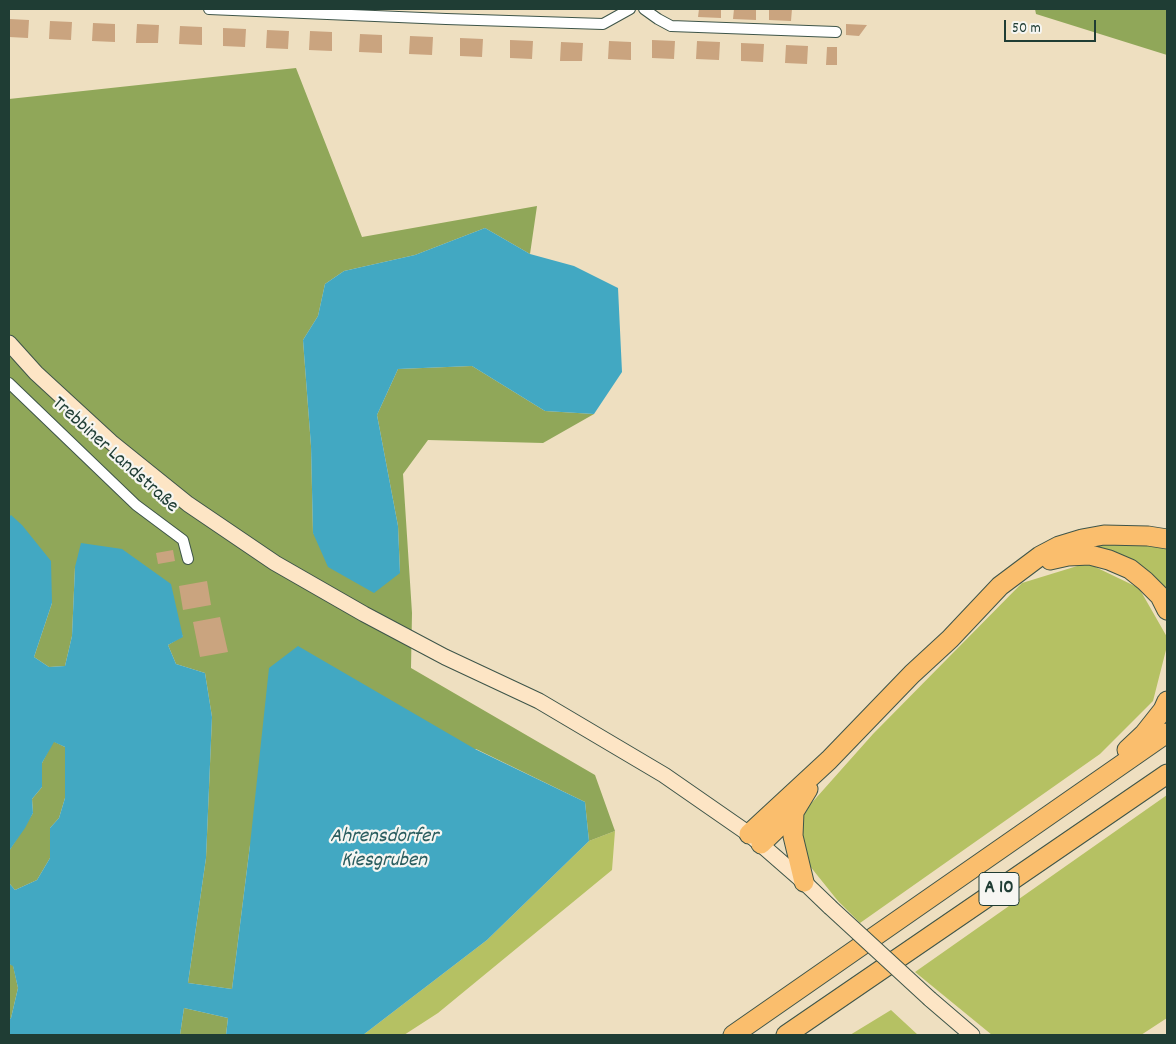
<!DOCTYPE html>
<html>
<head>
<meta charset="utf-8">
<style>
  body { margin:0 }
  #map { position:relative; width:1176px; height:1044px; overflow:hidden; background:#eedfc0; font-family:Dekko,sans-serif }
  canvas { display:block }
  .frame { position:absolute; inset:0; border:10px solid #1f3d34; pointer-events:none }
  .scale { position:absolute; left:1004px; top:20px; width:92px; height:22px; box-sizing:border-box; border:2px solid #1f3d34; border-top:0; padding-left:6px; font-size:15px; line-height:18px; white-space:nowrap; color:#1f3d34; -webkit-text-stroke:4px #f6f6f2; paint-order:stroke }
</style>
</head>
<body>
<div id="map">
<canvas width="1176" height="1044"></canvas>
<div class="frame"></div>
<div class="scale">50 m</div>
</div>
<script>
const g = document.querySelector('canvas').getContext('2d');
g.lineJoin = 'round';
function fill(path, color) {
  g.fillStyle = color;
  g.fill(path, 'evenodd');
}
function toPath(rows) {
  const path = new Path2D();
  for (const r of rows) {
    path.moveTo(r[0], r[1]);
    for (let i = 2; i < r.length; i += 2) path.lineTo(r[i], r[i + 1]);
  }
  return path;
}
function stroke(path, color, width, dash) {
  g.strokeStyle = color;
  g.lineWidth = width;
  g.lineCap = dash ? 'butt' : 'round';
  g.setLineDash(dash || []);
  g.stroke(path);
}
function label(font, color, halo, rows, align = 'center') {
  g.font = font + ' Dekko,sans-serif';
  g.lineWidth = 4.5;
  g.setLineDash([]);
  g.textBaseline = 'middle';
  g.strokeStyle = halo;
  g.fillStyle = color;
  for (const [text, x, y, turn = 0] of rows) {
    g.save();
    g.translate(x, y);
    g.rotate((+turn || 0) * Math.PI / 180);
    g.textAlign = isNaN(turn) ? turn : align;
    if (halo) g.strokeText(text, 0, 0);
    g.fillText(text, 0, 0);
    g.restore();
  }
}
const green = toPath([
  [1111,539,1167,544,1167,596,1088,548],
  [1087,563,1139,588,1167,637,1167,646,1153,701,1100,754,860,923,838,901,805,860,800,816,873,734,1022,583],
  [1167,795,1167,1018,1141,1035,992,1035,915,972],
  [615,831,612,870,438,1013,404,1035,363,1035,487,940,589,841],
  [891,1010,918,1035,850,1035]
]);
const forest = toPath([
  [1035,9,1167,9,1167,55,1036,14],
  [296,68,362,237,537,206,530,254,485,228,415,255,344,271,325,284,318,316,303,340,311,446,313,533,400,573,398,526,377,415,398,369,472,366,545,411,594,414,543,443,428,440,403,474,412,613,411,668,595,775,615,831,589,841,585,802,476,749,250,845,232,989,188,983,206,858,212,717,205,673,176,664,168,645,183,636,75,567,72,636,65,666,49,667,34,657,52,603,9,517,9,99],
  [53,741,65,747,65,798,59,818,50,828,50,858,37,880,15,890,9,883,9,851,33,813,32,799,42,787,42,763],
  [9,964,13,965,18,988,11,1018,9,1019],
  [184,1008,228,1018,226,1035,180,1035]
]);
const water = toPath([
  [485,228,530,254,574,266,618,288,622,372,594,414,545,411,472,366,398,369,377,415,398,526,400,573,374,593,328,567,313,533,311,446,303,340,318,316,325,284,344,271,415,255],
  [11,515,22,525,51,561,52,603,34,657,49,667,65,666,72,636,75,567,81,543,122,549,171,584,183,637,168,645,176,664,205,673,212,717,206,858,188,983,232,989,250,845,269,668,298,646,475,749,585,802,589,841,487,940,363,1035,226,1035,228,1018,184,1008,180,1035,9,1035,9,1019,11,1018,18,988,13,966,9,964,9,883,15,890,37,880,50,858,50,828,59,818,65,798,65,747,54,742,42,763,42,787,32,799,33,813,25,828,9,851,9,517]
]);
const building = toPath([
  [699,9,721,9,721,18,698,17],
  [734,9,756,9,756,20,733,19],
  [769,9,792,9,791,21,769,20],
  [9,19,29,20,28,38,9,37],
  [50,21,72,22,71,40,49,39],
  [93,23,115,24,115,42,92,41],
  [137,24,159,25,158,43,136,43],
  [846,24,867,25,859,36,846,35],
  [180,26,202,27,202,45,179,44],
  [223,28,246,29,245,47,223,46],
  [267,30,289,31,288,49,266,48],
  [310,31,332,32,332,51,309,50],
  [360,34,382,35,382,53,359,52],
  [410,36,433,37,432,55,409,54],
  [460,38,483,39,482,57,460,56],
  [510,40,533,41,532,59,510,58],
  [652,40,675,41,674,59,652,58],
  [609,41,631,42,631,60,608,59],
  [697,41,720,42,719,60,696,59],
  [561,42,583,43,582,61,560,61],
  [741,43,764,44,763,62,741,61],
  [786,45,808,46,807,64,785,63],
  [827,47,837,47,837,65,826,65],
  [173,550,175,561,158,564,156,553],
  [207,581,211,605,183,610,179,586],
  [220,617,228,652,200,657,193,622]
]);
const minor = toPath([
  [209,9,446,19,603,24,630,9],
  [644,9,658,19,671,26,836,32],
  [9,383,136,505,183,540,188,559]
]);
const secondary = toPath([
  [9,343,36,373,111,442,188,504,275,563,364,614,445,657,539,701,664,775,749,834,804,882,830,907],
  [930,999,972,1035]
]);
const motorway = toPath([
  [1050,560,1068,556,1090,555,1109,560,1130,569,1145,581,1160,596,1167,610],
  [1127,750,1144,734,1163,710,1167,701],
  [794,812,793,836,804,882],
  [749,834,829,760,912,674,950,639,1000,586,1040,556,1059,546,1082,539,1104,535,1148,536,1167,539],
  [761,844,794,812,808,789],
  [733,1035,1167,733],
  [786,1035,1167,774]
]);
const secondaryBridge = toPath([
  [830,907,930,999]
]);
const shields = [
  [999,889,40]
];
const shieldNames = [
  ["A 10",999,889]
];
const streetNames = [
  ["Trebbiner Landstraße",114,456,42]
];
const waterNames = [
  ["Ahrensdorfer",384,838],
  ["Kiesgruben",384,862]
];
fill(green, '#b5c163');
fill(forest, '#90a759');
fill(water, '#42a8c2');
fill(building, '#caa47f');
stroke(minor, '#3e5549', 12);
stroke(secondary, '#3e5549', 17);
stroke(motorway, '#3e5549', 21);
stroke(minor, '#fff', 10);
stroke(secondary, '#fde5c5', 15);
stroke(motorway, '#fabe6d', 19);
stroke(secondaryBridge, '#3e5549', 17, []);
stroke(secondaryBridge, '#fde5c5', 15);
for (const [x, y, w] of shields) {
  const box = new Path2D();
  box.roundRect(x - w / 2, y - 16.5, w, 33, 4);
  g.fillStyle = '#f6f6f2';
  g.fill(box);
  stroke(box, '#1f3d34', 1);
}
label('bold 19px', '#1f3d34', null, shieldNames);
label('20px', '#1f3d34', '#f6f6f2', streetNames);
label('italic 21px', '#2a5d5f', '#f6f6f2', waterNames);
</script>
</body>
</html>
